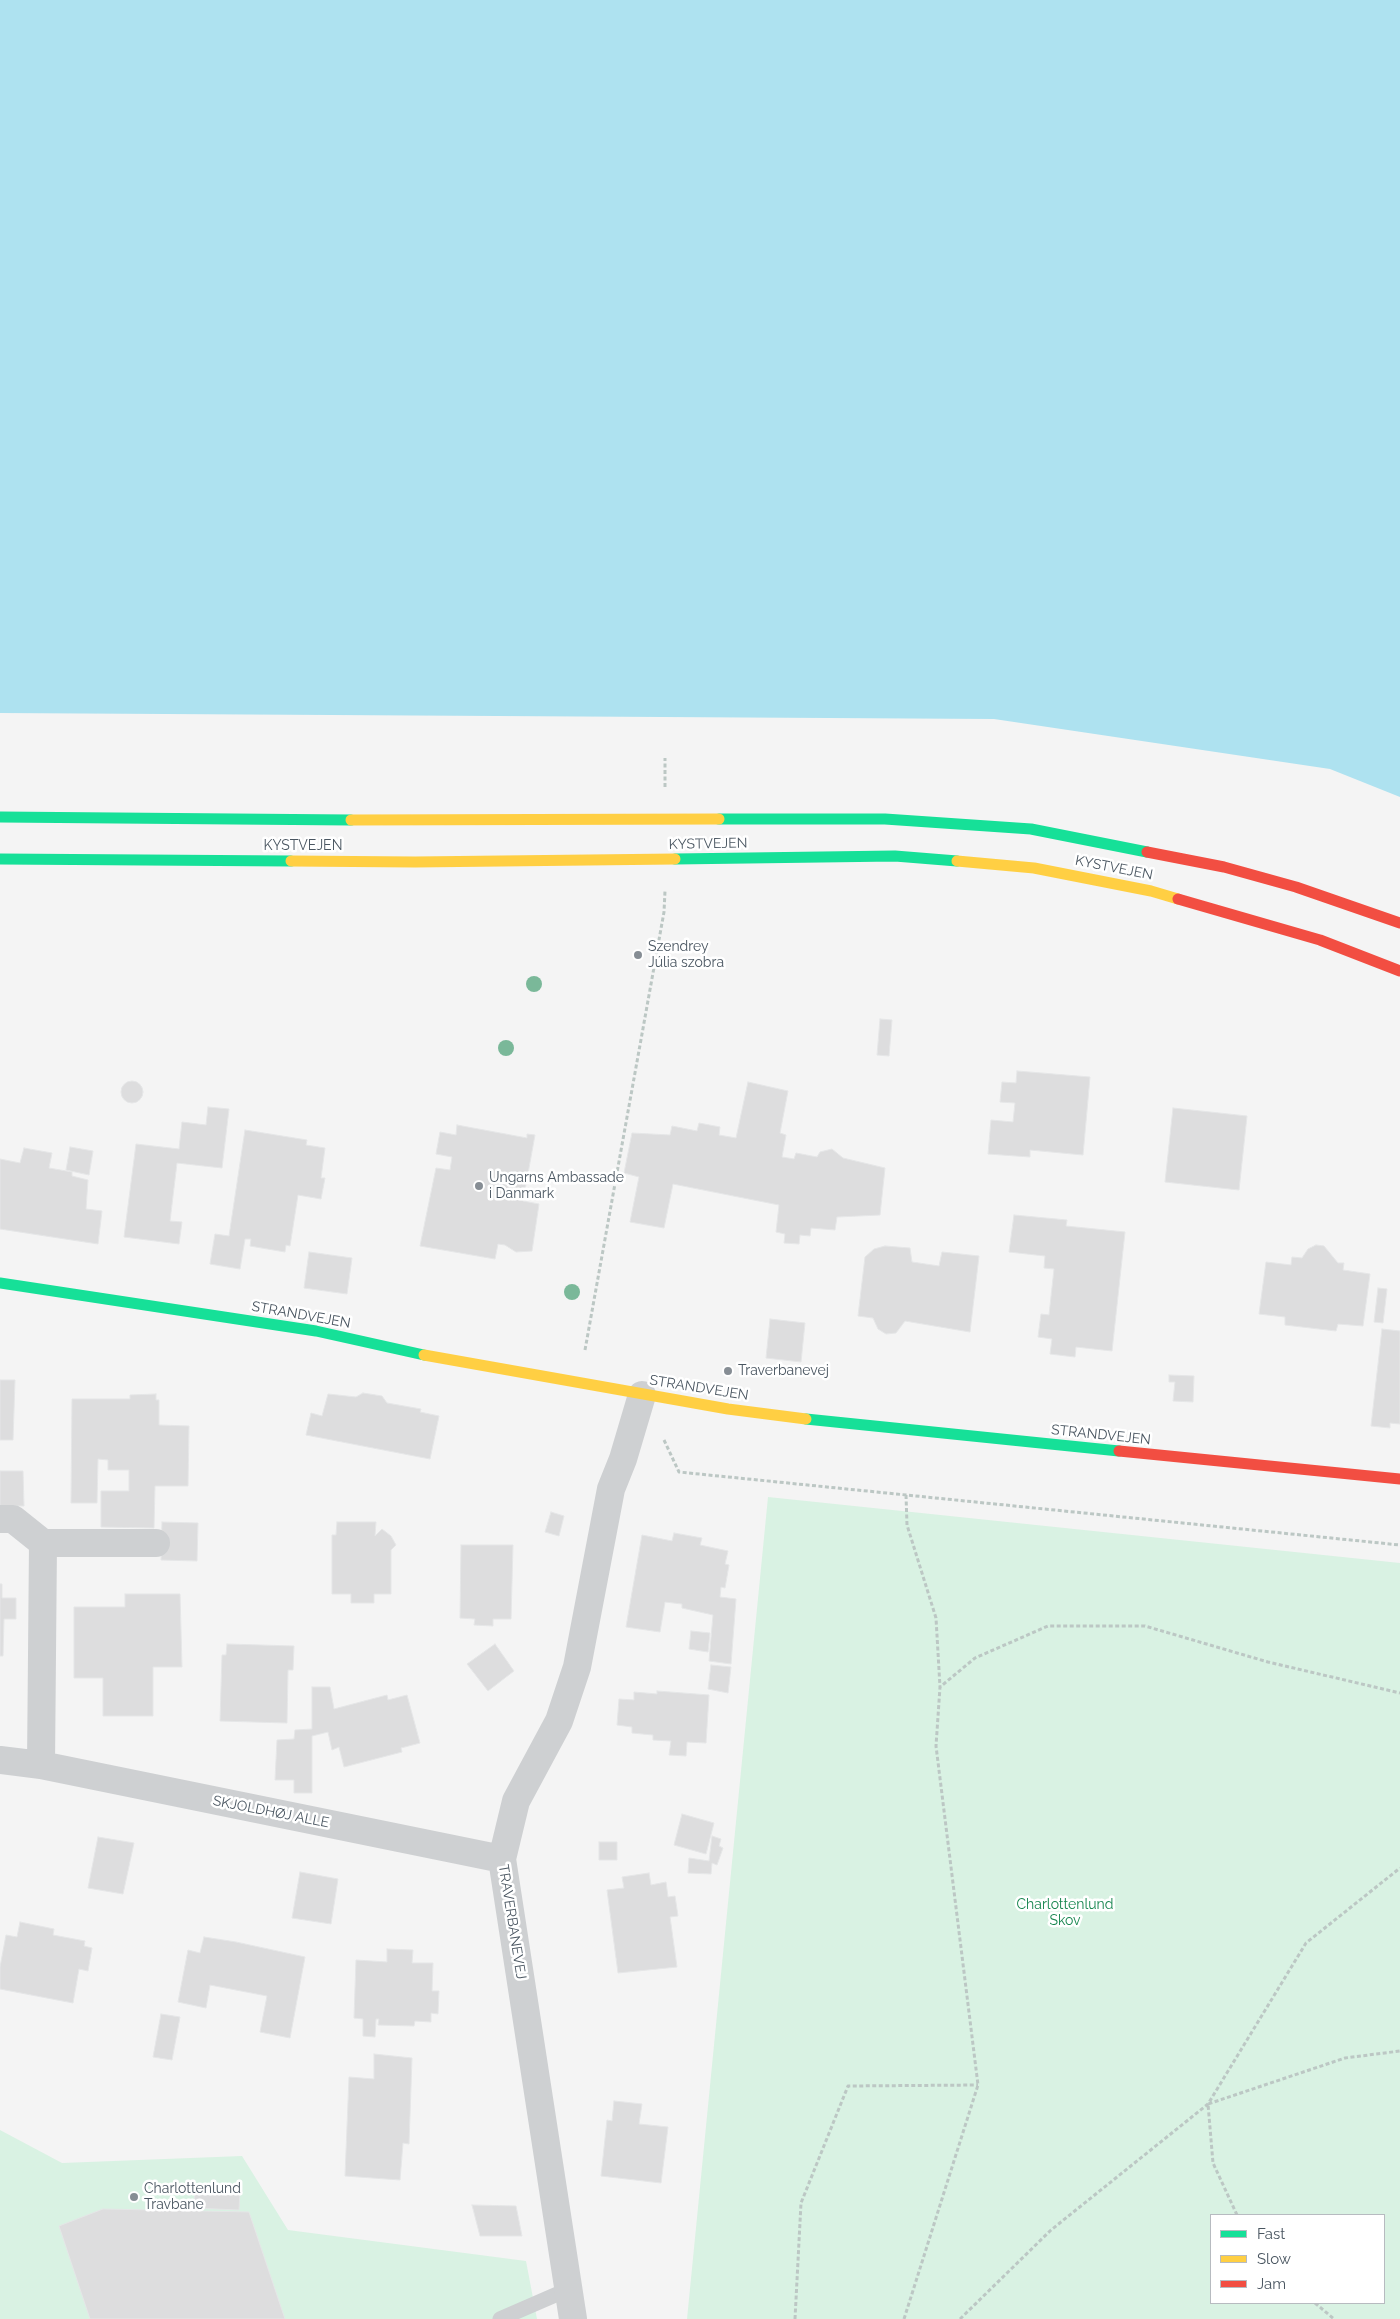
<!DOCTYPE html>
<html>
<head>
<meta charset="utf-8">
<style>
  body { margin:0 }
  #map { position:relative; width:1400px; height:2319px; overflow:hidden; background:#f4f4f4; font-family:Raleway,sans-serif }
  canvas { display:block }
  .legend { position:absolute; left:1210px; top:2214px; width:175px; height:90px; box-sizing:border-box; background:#fff; border:1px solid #b7bbc0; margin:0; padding:6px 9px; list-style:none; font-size:15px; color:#4a5661 }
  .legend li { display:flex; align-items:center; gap:10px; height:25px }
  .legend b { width:25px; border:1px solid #b7bbc0 }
</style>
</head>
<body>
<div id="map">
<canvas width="1400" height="2319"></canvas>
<ul class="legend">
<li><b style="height:6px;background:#16e098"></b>Fast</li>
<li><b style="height:6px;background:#ffcf43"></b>Slow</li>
<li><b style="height:6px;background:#f24e42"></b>Jam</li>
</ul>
</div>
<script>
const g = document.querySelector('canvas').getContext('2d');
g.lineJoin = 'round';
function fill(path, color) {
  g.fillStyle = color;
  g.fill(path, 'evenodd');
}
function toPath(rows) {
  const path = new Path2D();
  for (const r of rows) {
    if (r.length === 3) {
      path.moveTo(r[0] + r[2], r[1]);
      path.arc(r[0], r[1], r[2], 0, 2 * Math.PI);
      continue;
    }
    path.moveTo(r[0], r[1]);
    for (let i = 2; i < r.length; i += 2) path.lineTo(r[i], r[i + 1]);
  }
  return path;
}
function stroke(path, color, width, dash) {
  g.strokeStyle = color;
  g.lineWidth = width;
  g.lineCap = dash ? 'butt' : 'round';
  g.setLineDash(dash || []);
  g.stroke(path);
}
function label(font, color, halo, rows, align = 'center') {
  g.font = font + ' Raleway,sans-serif';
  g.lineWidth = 5;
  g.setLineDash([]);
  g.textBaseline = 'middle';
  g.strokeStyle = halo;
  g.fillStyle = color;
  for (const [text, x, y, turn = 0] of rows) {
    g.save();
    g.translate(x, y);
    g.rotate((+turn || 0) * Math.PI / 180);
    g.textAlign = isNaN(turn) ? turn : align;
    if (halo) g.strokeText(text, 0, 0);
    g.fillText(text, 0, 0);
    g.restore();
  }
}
const green = toPath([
  [768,1497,1400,1563,1400,2319,687,2319],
  [1384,2215,1384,2303,1211,2303,1211,2215],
  [0,2130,62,2163,242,2156,288,2230,526,2261,537,2319,0,2319]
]);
const water = toPath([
  [0,0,1400,0,1400,797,1330,769,994,719,0,713]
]);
const building = toPath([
  [880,1019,892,1020,889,1056,877,1055,880,1019],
  [1017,1071,1090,1077,1083,1155,1030,1150,1030,1157,988,1154,991,1120,1013,1122,1015,1103,1000,1102,1002,1082,1016,1083,1017,1071],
  [132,1092,11],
  [748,1082,788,1091,780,1133,786,1135,782,1157,794,1159,796,1153,817,1157,820,1152,832,1149,843,1158,885,1168,880,1215,837,1217,835,1230,811,1228,810,1236,800,1235,799,1244,784,1243,785,1234,776,1232,779,1205,673,1184,664,1228,630,1222,639,1177,624,1173,632,1133,670,1135,672,1126,697,1131,699,1123,720,1127,719,1135,736,1138,748,1082],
  [208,1107,229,1109,222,1168,177,1163,170,1221,182,1222,179,1244,124,1237,136,1144,179,1149,182,1122,206,1125,208,1107],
  [1173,1108,1247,1116,1239,1190,1165,1182,1173,1108],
  [457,1125,527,1138,527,1134,535,1135,523,1201,539,1204,532,1251,516,1252,505,1245,498,1244,495,1259,420,1246,436,1168,450,1170,452,1157,436,1154,440,1132,456,1135,457,1125],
  [245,1130,307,1140,306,1145,325,1148,321,1178,325,1178,321,1199,298,1195,290,1246,286,1245,285,1252,250,1246,251,1239,245,1239,240,1269,210,1264,215,1234,229,1236,245,1130],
  [70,1147,93,1151,89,1175,66,1170,70,1147],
  [24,1148,52,1153,49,1168,72,1172,72,1176,88,1180,86,1209,102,1211,98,1244,0,1229,0,1159,20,1163,24,1148],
  [1014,1215,1067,1220,1066,1226,1125,1232,1112,1351,1076,1347,1075,1357,1050,1354,1052,1339,1038,1337,1041,1314,1049,1315,1054,1269,1044,1268,1045,1256,1009,1252,1014,1215],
  [1316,1245,1324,1246,1338,1263,1344,1263,1343,1270,1370,1274,1363,1326,1338,1324,1336,1331,1285,1325,1285,1317,1259,1314,1266,1262,1291,1265,1292,1257,1302,1258,1308,1249,1316,1245],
  [885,1246,910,1248,912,1262,939,1266,942,1252,979,1256,970,1332,905,1321,896,1333,886,1334,878,1329,873,1318,858,1316,865,1257,874,1249,885,1246],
  [309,1252,352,1258,347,1294,304,1288,309,1252],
  [1378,1288,1387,1289,1383,1323,1374,1322,1378,1288],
  [770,1319,805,1323,801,1362,766,1358,770,1319],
  [1382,1329,1400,1331,1400,1424,1390,1423,1390,1428,1371,1426,1382,1329],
  [1169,1375,1194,1376,1193,1402,1173,1401,1175,1382,1169,1382,1169,1375],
  [0,1380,15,1380,13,1440,0,1440,0,1380],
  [363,1393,382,1396,387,1403,421,1409,420,1412,439,1416,430,1459,306,1435,311,1413,322,1416,328,1394,356,1397,363,1393],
  [156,1394,156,1400,159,1400,159,1425,189,1426,188,1486,155,1486,154,1528,101,1527,101,1491,129,1491,129,1470,108,1470,108,1460,98,1459,97,1503,71,1503,72,1399,130,1399,130,1395,156,1394],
  [0,1471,23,1471,24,1506,0,1506,0,1471],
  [551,1512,564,1516,559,1536,545,1532,551,1512],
  [162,1522,198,1523,197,1561,161,1560,162,1522],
  [337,1522,376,1522,375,1536,382,1529,391,1536,396,1545,391,1550,391,1594,374,1594,374,1603,351,1603,351,1594,332,1594,332,1535,336,1535,337,1522],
  [674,1533,702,1538,700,1545,728,1551,725,1564,729,1565,725,1588,721,1587,720,1597,736,1599,731,1664,709,1661,713,1615,682,1608,682,1604,665,1602,660,1632,626,1627,642,1535,672,1541,674,1533],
  [461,1545,513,1545,511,1619,493,1619,493,1626,474,1625,475,1619,460,1618,461,1545],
  [0,1584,2,1584,2,1598,16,1598,16,1619,4,1619,3,1656,0,1656,0,1584],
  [125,1594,180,1594,182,1667,153,1667,153,1716,103,1716,103,1678,74,1678,74,1607,125,1607,125,1594],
  [691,1631,710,1633,708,1652,689,1649,691,1631],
  [227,1644,294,1646,293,1670,288,1670,287,1723,220,1721,222,1655,226,1655,227,1644],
  [495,1644,514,1671,488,1691,467,1664,495,1644],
  [711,1665,731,1667,728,1693,708,1689,711,1665],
  [312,1687,330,1687,334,1709,387,1695,388,1700,407,1695,420,1743,401,1748,402,1752,344,1767,339,1747,332,1750,328,1732,312,1736,312,1793,294,1793,294,1780,275,1780,277,1740,294,1739,295,1730,312,1729,312,1687],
  [657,1691,709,1695,706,1743,687,1742,686,1756,669,1755,671,1741,653,1740,653,1735,632,1733,632,1727,617,1725,619,1699,634,1700,634,1692,657,1694,657,1691],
  [682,1814,714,1823,706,1854,674,1845,682,1814],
  [712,1836,721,1839,719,1846,723,1848,717,1865,712,1863,711,1874,688,1873,689,1858,709,1861,712,1836],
  [98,1837,134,1843,123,1894,88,1888,98,1837],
  [599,1842,617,1842,617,1860,599,1860,599,1842],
  [300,1872,338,1879,331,1924,292,1918,300,1872],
  [649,1873,651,1885,666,1882,668,1897,675,1896,678,1916,670,1917,677,1967,618,1973,607,1890,624,1888,622,1877,649,1873],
  [20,1922,54,1929,53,1935,85,1941,84,1946,92,1948,88,1971,79,1969,73,2003,0,1989,0,1967,6,1935,17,1937,20,1922],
  [204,1937,236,1942,305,1957,290,2038,260,2032,267,1996,210,1985,206,2008,178,2002,188,1950,200,1953,204,1937],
  [387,1949,413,1950,412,1963,433,1963,432,1991,439,1991,438,2014,431,2013,431,2022,415,2021,414,2026,378,2025,379,2019,376,2019,375,2037,363,2036,363,2019,354,2018,356,1960,387,1962,387,1949],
  [161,2014,180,2017,172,2060,153,2057,161,2014],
  [374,2054,412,2058,409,2144,403,2143,400,2180,345,2176,349,2077,374,2079,374,2054],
  [614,2101,642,2104,639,2124,668,2127,661,2183,601,2176,607,2120,612,2121,614,2101],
  [195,2187,240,2189,239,2210,194,2208,195,2187],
  [472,2205,516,2206,522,2236,480,2236,472,2205],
  [103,2209,249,2212,285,2319,90,2319,59,2226,103,2209]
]);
const path = toPath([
  [665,787,665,758],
  [585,1350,664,912,665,891],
  [664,1440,679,1472,1400,1545],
  [906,1495,907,1525,936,1618,940,1687],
  [1237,2215,1213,2163,1208,2104,1345,2058,1400,2051],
  [1315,2303,1334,2319],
  [795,2319,801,2203,848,2086,978,2085],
  [904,2319,978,2085,936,1746,940,1687,975,1658,1048,1626,1145,1626,1268,1662,1400,1693],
  [960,2319,1051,2230,1208,2104,1306,1943,1400,1868]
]);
const lane = toPath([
  [500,2319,569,2289]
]);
const street = toPath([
  [0,1519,13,1519,43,1543,156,1543],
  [0,1760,41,1765,502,1859],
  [41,1765,43,1543],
  [573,2319,502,1859,516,1801,559,1721,577,1667,611,1489,623,1459,642,1395]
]);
const fast = toPath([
  [0,817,351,820],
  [719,819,885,819,1031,829,1147,852],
  [0,859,291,861],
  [675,859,895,856,957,861],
  [0,1283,316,1331,424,1355],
  [806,1419,1119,1451]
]);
const slow = toPath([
  [351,820,719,819],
  [291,861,415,862,675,859],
  [957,861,1034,868,1151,891,1178,899],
  [424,1355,728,1409,806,1419]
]);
const jam = toPath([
  [1147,852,1224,867,1296,887,1400,923],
  [1178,899,1320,940,1400,971],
  [1119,1451,1400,1479]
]);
const trees = [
  [534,984],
  [506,1048],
  [572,1292]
];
const markers = [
  [638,955,5,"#868d94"],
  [479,1186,5,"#868d94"],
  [728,1371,5,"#868d94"],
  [134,2197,5,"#868d94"]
];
const streetNames = [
  ["KYSTVEJEN",708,844,-1],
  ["KYSTVEJEN",303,846],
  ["KYSTVEJEN",1114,868,11],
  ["STRANDVEJEN",301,1315,10],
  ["STRANDVEJEN",699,1388,9],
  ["STRANDVEJEN",1101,1435,6],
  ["SKJOLDHØJ ALLE",271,1812,11],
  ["TRAVERBANEVEJ",512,1922,81]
];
const poiNames = [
  ["Szendrey",648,947],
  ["Júlia szobra",648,963],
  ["Ungarns Ambassade",489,1178],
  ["i Danmark",489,1194],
  ["Traverbanevej",738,1371],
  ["Charlottenlund",144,2189],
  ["Travbane",144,2205]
];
const parkNames = [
  ["Charlottenlund",1065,1905],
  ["Skov",1065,1921]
];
fill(green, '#d9f2e3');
fill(water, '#aee2f0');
fill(building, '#ddddde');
stroke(building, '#e5e6e7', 1);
stroke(path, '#bcc7c4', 3, [4, 2.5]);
stroke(lane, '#ced0d2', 15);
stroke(street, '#ced0d2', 28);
stroke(fast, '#16e098', 11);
stroke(slow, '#ffcf43', 11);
stroke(jam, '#f24e42', 11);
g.fillStyle = '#7ab899';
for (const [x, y] of trees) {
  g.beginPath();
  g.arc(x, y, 8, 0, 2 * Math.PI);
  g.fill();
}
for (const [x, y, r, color] of markers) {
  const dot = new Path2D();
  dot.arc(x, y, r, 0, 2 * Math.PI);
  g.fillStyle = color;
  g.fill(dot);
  stroke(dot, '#fff', 2);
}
label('14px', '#4a5661', '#fff', streetNames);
label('14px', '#4a5661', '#fff', poiNames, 'left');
label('14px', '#17864f', '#fff', parkNames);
</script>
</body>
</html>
